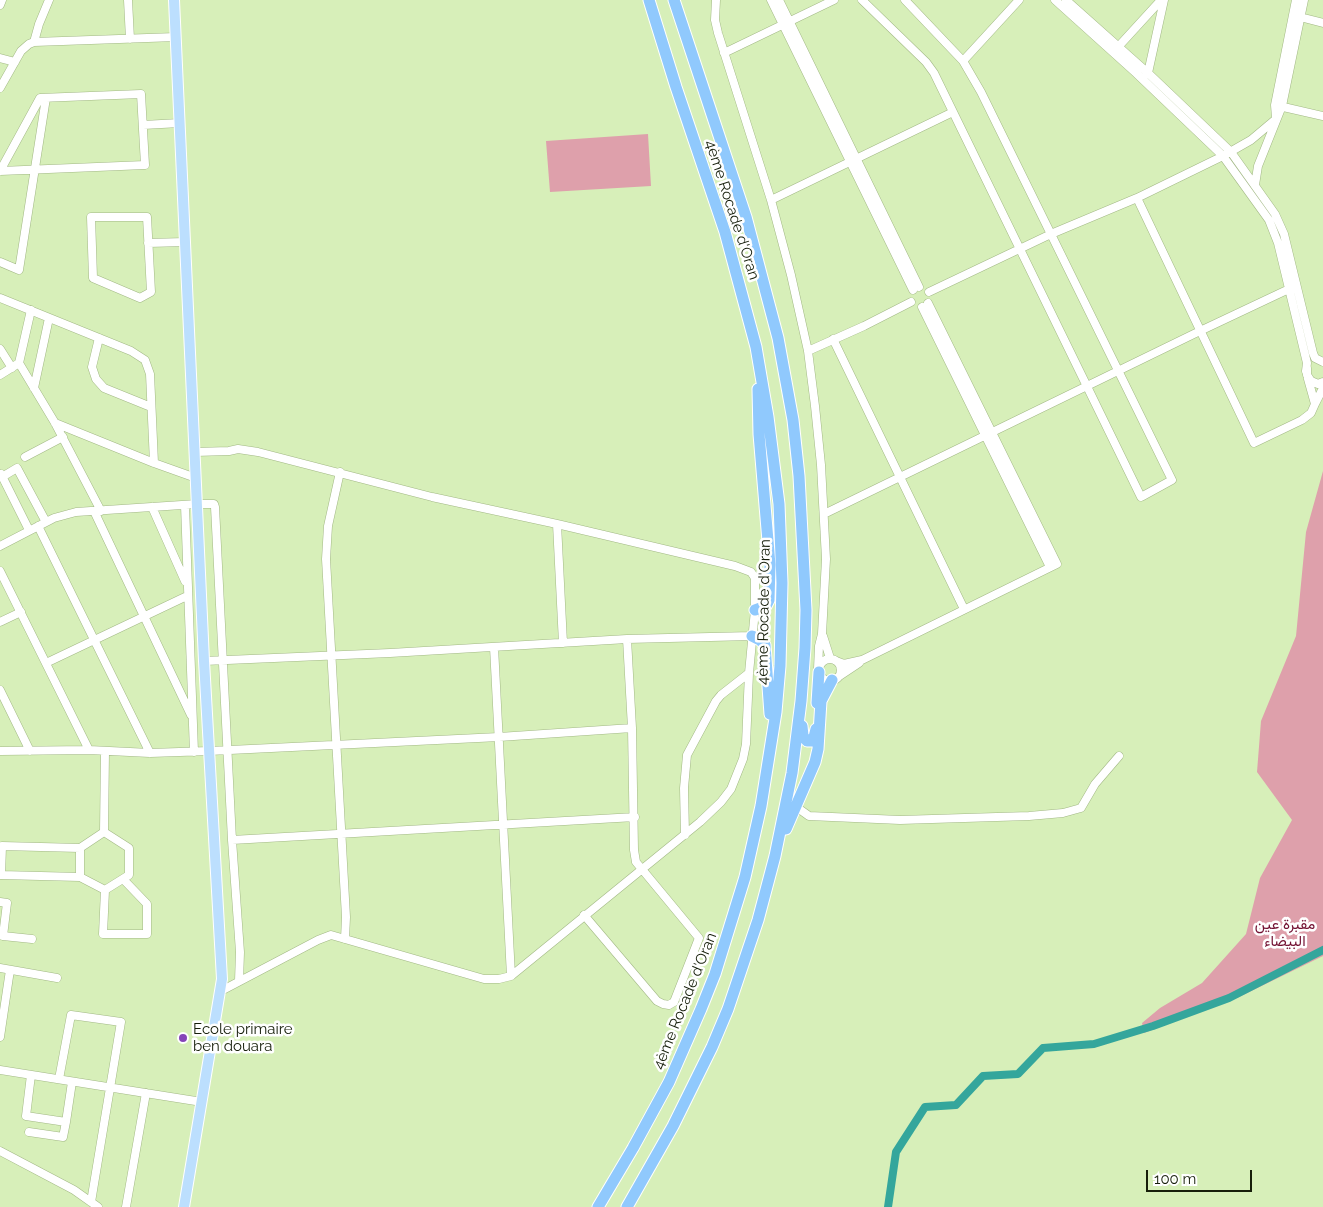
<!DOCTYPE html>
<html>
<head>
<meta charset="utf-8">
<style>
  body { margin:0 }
  #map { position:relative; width:1323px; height:1207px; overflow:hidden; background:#d7efb9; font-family:Raleway,sans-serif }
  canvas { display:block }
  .scale { position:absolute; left:1146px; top:1170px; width:106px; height:22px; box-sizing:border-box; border:2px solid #161e0a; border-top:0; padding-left:6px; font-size:15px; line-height:18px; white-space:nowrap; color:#161e0a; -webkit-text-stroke:4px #fff; paint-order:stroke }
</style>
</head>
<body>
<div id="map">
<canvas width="1323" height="1207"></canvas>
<div class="scale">100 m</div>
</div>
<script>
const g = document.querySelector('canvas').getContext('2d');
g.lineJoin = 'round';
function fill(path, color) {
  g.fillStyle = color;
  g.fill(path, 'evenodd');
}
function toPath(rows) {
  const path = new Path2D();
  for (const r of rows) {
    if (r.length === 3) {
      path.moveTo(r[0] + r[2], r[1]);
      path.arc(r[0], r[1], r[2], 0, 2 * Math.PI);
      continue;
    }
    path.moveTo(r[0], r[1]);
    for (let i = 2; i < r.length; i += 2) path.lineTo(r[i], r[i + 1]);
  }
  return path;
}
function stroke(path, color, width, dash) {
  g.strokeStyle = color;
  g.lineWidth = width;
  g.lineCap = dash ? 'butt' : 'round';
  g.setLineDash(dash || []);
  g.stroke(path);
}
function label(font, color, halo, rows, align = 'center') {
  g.font = font + ' Raleway,Vazirmatn,sans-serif';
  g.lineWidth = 5;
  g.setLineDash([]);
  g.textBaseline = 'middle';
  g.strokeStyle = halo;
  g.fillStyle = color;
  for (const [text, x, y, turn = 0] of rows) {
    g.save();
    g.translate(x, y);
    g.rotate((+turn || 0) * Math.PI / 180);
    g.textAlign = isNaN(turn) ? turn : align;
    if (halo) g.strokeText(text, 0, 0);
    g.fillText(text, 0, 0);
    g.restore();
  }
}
const green = toPath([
  [648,134,651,186,550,192,546,141],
  [1323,471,1323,956,1239,997,1144,1033,1142,1023,1160,1008,1202,983,1246,934,1260,878,1292,820,1257,772,1261,721,1296,636,1306,532]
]);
const canal = toPath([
  [888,1207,896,1152,925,1107,956,1105,983,1076,1018,1074,1043,1048,1094,1044,1153,1026,1229,998,1323,950]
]);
const minor = toPath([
  [128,0,130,39],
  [716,0,715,20,718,33,771,200,791,275,808,351,815,406,821,465,826,559,822,634,819,646,818,669],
  [771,0,913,290],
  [779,0,919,287],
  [862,0,926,62,934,73,1141,497,1172,480,981,92,963,61,905,0],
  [1055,0,1136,73,1223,156,1269,220,1278,243,1307,363,1306,371],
  [1066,0,1148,73,1231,152,1275,214,1284,234,1313,353,1315,358,1323,362],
  [0,5,2,0],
  [1296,16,1323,23],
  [34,42,39,24,49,0],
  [1118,47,1161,0],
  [724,53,834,0],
  [0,58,15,62],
  [963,61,1019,0],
  [1146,75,1148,73,1164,0],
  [0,88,21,51,29,44,34,42,176,37],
  [1279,106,1323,116],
  [1276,118,1275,105,1296,0],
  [143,125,180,123],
  [0,171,40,98,141,94,145,165,0,171],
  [1255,185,1258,166,1282,106,1304,0],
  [1137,198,1254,443,1302,420,1311,413,1315,404],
  [771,200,953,112],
  [91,217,147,217,151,292,140,298,93,278,91,217],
  [148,243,185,242],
  [0,262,19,270,46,98],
  [929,292,1051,234,1137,198,1223,156,1251,140,1276,119],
  [0,298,131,351,145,360,150,374,154,463],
  [922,307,1050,567],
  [31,310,19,363,55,423,101,511],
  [99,338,92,367,96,379,104,388,151,407],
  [833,339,964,609],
  [0,349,12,368],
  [808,351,864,326,911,302],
  [1307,368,1307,375,1311,381,1318,384,1323,382],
  [0,375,19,363],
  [1308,379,1315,404,1323,388],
  [34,388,49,318],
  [55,423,154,463,196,478],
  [195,452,229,451,238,449,258,452,432,497,557,524,735,566,751,572,755,578,755,610,749,673,746,744,743,759,731,789,721,802,700,822,511,976,499,979,484,979,331,935,318,940,221,991],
  [25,457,63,437],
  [340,472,328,526,326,559,346,917,345,939],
  [1,474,29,530],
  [2,477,17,468,46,522],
  [185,505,194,752],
  [152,507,185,581],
  [94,511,191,715],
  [824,514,1200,331,1289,289,1296,288],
  [557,524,563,643],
  [38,526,150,753],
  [0,546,54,518,76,512,197,504,214,504,215,507,232,840,240,952,239,981],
  [0,571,89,750],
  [0,622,21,612],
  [823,636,830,658],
  [494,647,511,976],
  [830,670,11],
  [204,661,390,653,627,639,752,636],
  [836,661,844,664,862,660,1057,564,928,303],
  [46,663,187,596],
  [838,677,859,663],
  [0,690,30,751],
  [0,751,89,750,150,753,209,751,499,737,632,728,627,639],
  [795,806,809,816,900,820,1029,816,1063,813,1081,808,1095,784,1119,756],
  [104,832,105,751],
  [685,835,684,788,687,755,716,701,721,695,749,673],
  [232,840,635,817],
  [80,877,1,875,2,846,80,848,104,832,129,848,129,875,105,890,80,877,80,848],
  [105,890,103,934,147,934,147,904,123,879],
  [0,902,7,903,3,936,32,939],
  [584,915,657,1001,663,1004,669,1005,674,1002,699,938,636,862,634,850,632,728],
  [0,968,57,978],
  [0,1037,10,970],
  [0,1070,202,1102],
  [31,1075,26,1116,66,1122,72,1082],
  [59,1079,71,1015,121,1022,91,1202],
  [29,1132,63,1137,66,1122],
  [0,1151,74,1190,98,1207],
  [126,1207,146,1093]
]);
const major = toPath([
  [174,0,204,661,222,979,184,1207]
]);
const highway = toPath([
  [755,610,766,606,769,600,770,565,759,434,758,389],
  [752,636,760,640,765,645,770,714],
  [817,703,819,672],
  [802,726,803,736,807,741,813,741,816,729],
  [786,829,815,762,818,749,821,701,832,680],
  [598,1207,633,1148,669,1082,701,1009,715,974,745,877,761,806,776,712,780,666,782,583,779,504,768,417,756,347,725,232,676,87,649,0],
  [627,1207,673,1126,712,1047,728,1009,758,920,775,856,792,773,801,701,805,648,806,610,799,476,793,420,778,338,746,217,674,0]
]);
const markers = [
  [183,1038,5,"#8544b8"]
];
const streetNames = [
  ["4ème Rocade d'Oran",732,210,72],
  ["4ème Rocade d'Oran",764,612,-89],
  ["4ème Rocade d'Oran",685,1001,-68]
];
const parkNames = [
  ["مقبرة عين",1285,924],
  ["البيضاء",1285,941]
];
const poiNames = [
  ["Ecole primaire",193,1029],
  ["ben douara",193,1046]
];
fill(green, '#dea0ab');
stroke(canal, '#34a69c', 8);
stroke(minor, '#a2b885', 9);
stroke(major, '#fff', 12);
stroke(highway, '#fff', 13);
stroke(minor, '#fff', 8);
stroke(major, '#bcdffe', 10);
stroke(highway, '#90c9fd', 11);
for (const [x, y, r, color] of markers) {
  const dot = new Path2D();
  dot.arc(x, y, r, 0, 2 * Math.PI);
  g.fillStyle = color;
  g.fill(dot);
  stroke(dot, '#fff', 2);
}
label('15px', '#161e0a', '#fff', streetNames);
label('15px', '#721132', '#fff', parkNames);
label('15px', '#161e0a', '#fff', poiNames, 'left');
</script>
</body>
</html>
